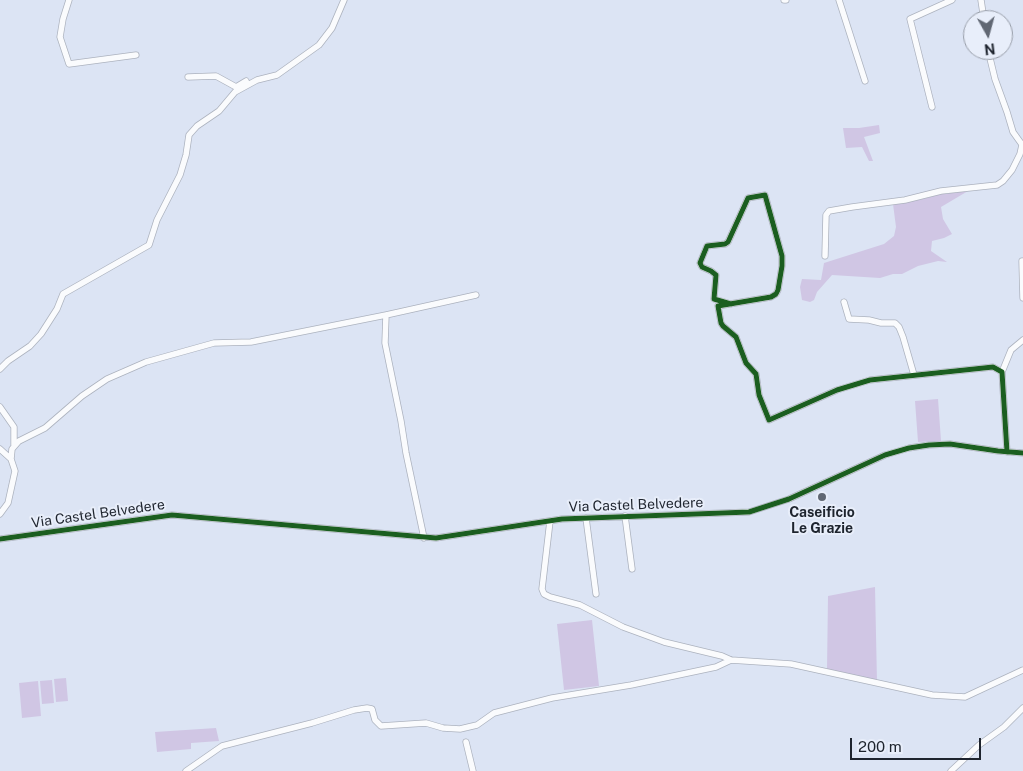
<!DOCTYPE html>
<html>
<head>
<meta charset="utf-8">
<style>
  body { margin:0 }
  #map { position:relative; width:1023px; height:771px; overflow:hidden; background:#dce4f4; font-family:"Public Sans",sans-serif }
  canvas { display:block }
  .north { position:absolute; left:963px; top:10px; width:50px; height:50px; box-sizing:border-box; background:#e8eefa; border:1px solid #979da8; border-radius:50%; rotate:173deg; font-size:14px; font-weight:700; line-height:20px; text-align:center; color:#1e242e }
  .north::after { content:''; display:block; margin:auto; width:18px; height:22px; background:#606773; clip-path:polygon(50% 0,100% 100%,50% 72%,0 100%) }
  .scale { position:absolute; left:850px; top:738px; width:131px; height:22px; box-sizing:border-box; border:2px solid #1e242e; border-top:0; padding-left:6px; font-size:15px; line-height:18px; white-space:nowrap; color:#1e242e; -webkit-text-stroke:4px #e8eefa; paint-order:stroke }
</style>
</head>
<body>
<div id="map">
<canvas width="1023" height="771"></canvas>
<div class="north">N</div>
<div class="scale">200 m</div>
</div>
<script>
const g = document.querySelector('canvas').getContext('2d');
g.lineJoin = 'round';
function fill(path, color) {
  g.fillStyle = color;
  g.fill(path, 'evenodd');
}
function toPath(rows) {
  const path = new Path2D();
  for (const r of rows) {
    path.moveTo(r[0], r[1]);
    for (let i = 2; i < r.length; i += 2) path.lineTo(r[i], r[i + 1]);
  }
  return path;
}
function stroke(path, color, width, dash) {
  g.strokeStyle = color;
  g.lineWidth = width;
  g.lineCap = dash ? 'butt' : 'round';
  g.setLineDash(dash || []);
  g.stroke(path);
}
function label(font, color, halo, rows, align = 'center') {
  g.font = font + ' "Public Sans",sans-serif';
  g.lineWidth = 4;
  g.setLineDash([]);
  g.textBaseline = 'middle';
  g.strokeStyle = halo;
  g.fillStyle = color;
  for (const [text, x, y, turn = 0] of rows) {
    g.save();
    g.translate(x, y);
    g.rotate((+turn || 0) * Math.PI / 180);
    g.textAlign = isNaN(turn) ? turn : align;
    if (halo) g.strokeText(text, 0, 0);
    g.fillText(text, 0, 0);
    g.restore();
  }
}
const green = toPath([
  [879,125,880,133,864,137,873,161,869,161,862,147,846,148,843,128,859,128],
  [968,191,941,207,943,219,952,234,944,238,932,241,931,251,947,262,938,261,918,266,902,274,893,274,880,278,832,275,817,292,814,300,810,302,802,300,800,287,802,279,821,280,824,263,884,244,894,236,896,227,893,204,923,199,940,194],
  [938,399,941,441,918,442,915,401],
  [875,587,877,682,827,670,828,596],
  [592,620,599,686,564,690,557,624],
  [66,678,68,701,56,702,54,679],
  [52,680,54,703,42,704,40,681],
  [38,681,41,716,22,718,19,683],
  [216,728,219,741,191,743,191,749,157,752,155,732]
]);
const minor = toPath([
  [69,0,63,19,60,37,69,64,136,55],
  [784,0,786,0],
  [839,0,865,81],
  [981,0,984,20],
  [988,50,995,79,1007,112,1013,132,1023,146],
  [188,77,216,76,236,87,246,81],
  [932,107,910,19,952,0],
  [825,256,826,215,829,211,852,207,905,200,941,191,997,185,1003,181,1012,170,1020,154,1022,145],
  [1022,261,1023,298],
  [844,302,849,319,869,320,881,323,895,323,899,327,903,337,914,375],
  [731,304,714,299,716,275,711,271,702,267,700,263,707,246,725,244,728,242,748,198,765,195,782,256,782,266,778,290,776,294,771,297,718,306,721,323,723,326,736,337,746,363,756,374,759,395,769,420,837,390,870,380,993,367,1002,372,1007,452],
  [386,315,385,343,401,421,406,453,424,538],
  [0,369,8,361,30,346,41,334,57,309,63,294,149,245,157,220,180,175,186,155,189,135,197,126,219,111,235,92,257,80,277,75,319,45,332,28,344,0],
  [1002,372,1011,350,1023,340],
  [0,407,14,427,14,445],
  [0,449,11,459,15,471,8,503,0,514],
  [11,459,12,449,19,441,45,428,82,396,107,379,146,362,214,343,251,342,386,315,476,295],
  [625,516,632,569],
  [586,518,596,594],
  [550,521,542,589,544,594,550,597,580,605,623,627,664,642,722,656,731,660,791,664,932,695,965,697,1023,670],
  [0,539,172,515,436,538,562,519,749,512,789,499,885,455,909,448,929,445,950,444,998,451,1023,453],
  [466,742,473,771],
  [186,771,222,746,312,723,354,710,367,708,372,709,375,720,381,726,426,723,443,728,460,729,477,725,494,713,552,698,631,685,716,667,731,660],
  [951,771,979,745,1004,727,1023,708]
]);
const cycleway = toPath([
  [731,304,714,299,716,275,711,271,702,267,700,263,707,246,725,244,728,242,748,198,765,195,782,256,782,266,778,290,776,294,771,297,718,306,721,323,723,326,736,337,746,363,756,374,759,395,769,420,837,390,870,380,993,367,1002,372,1007,452],
  [0,539,172,515,436,538,562,519,749,512,789,499,885,455,909,448,929,445,950,444,998,451,1023,453]
]);
const markers = [
  [822,497,5,"#606773"]
];
const streetNames = [
  ["Via Castel Belvedere",636,505,-2],
  ["Via Castel Belvedere",98,514,-8]
];
const poiNames = [
  ["Caseificio",822,513],
  ["Le Grazie",822,529]
];
fill(green, '#d0c6e4');
stroke(minor, '#acb2be', 7);
stroke(minor, '#fafbfd', 5.5);
stroke(cycleway, '#1b5e20', 5);
for (const [x, y, r, color] of markers) {
  const dot = new Path2D();
  dot.arc(x, y, r, 0, 2 * Math.PI);
  g.fillStyle = color;
  g.fill(dot);
  stroke(dot, '#e8eefa', 2);
}
label('14px', '#1e242e', '#e8eefa', streetNames);
label('bold 14px', '#1e242e', '#e8eefa', poiNames);
</script>
</body>
</html>
